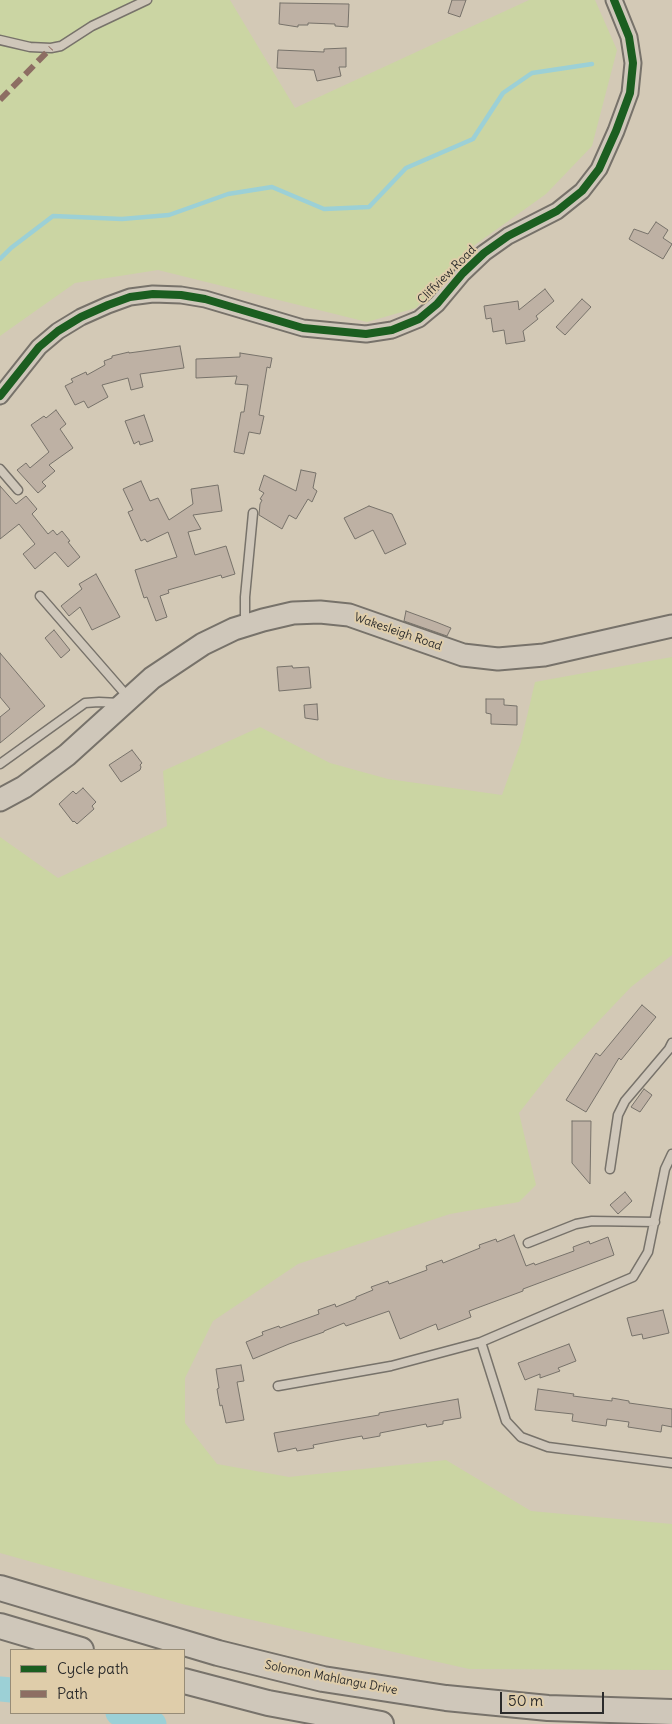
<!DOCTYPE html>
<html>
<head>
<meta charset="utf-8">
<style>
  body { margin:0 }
  #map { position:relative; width:672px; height:1724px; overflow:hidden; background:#d3c9b6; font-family:Delius,sans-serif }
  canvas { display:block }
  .legend { position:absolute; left:10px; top:1649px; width:175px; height:65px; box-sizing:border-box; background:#dfcdaa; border:1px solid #978c77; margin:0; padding:6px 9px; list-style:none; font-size:15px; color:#2b2b2b }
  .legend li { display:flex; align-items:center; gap:10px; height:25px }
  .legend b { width:25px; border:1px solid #978c77 }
  .scale { position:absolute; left:500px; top:1692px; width:104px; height:22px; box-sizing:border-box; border:2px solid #2b2b2b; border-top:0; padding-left:6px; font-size:15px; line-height:18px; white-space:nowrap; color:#2b2b2b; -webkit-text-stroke:4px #dfcdaa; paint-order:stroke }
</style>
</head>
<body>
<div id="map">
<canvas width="672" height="1724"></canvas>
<ul class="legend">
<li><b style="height:6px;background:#1b5e20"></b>Cycle path</li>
<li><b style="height:6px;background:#8d6e63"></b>Path</li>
</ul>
<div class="scale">50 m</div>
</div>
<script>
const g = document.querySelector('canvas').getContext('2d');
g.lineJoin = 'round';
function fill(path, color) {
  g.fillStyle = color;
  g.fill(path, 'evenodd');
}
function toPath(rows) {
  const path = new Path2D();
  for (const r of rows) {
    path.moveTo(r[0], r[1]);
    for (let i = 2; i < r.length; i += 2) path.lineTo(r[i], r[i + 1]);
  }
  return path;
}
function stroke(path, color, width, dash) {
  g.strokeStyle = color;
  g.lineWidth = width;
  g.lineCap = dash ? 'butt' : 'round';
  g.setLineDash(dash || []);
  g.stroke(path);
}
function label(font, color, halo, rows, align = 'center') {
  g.font = font + ' Delius,sans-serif';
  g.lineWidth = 4;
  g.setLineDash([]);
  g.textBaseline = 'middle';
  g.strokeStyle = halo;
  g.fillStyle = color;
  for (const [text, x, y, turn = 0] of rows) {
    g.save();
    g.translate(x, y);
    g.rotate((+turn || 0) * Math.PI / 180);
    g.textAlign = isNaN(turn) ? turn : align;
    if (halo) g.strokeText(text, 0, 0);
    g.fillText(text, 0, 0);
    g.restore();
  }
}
const green = toPath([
  [0,0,230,0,295,108,529,0,595,0,617,50,592,146,546,194,465,252,416,308,367,322,158,270,75,283,0,336],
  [672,657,672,955,631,987,555,1067,519,1113,536,1185,519,1202,450,1214,298,1264,213,1321,185,1378,185,1423,217,1464,289,1477,446,1460,531,1511,672,1524,672,1670,469,1669,186,1605,0,1553,0,837,58,878,167,826,163,771,260,727,330,763,388,779,502,795,521,742,535,682]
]);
const stream = toPath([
  [0,259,11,248,53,216,122,219,169,215,228,194,272,187,324,209,369,207,406,168,473,139,503,93,532,73,592,64]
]);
const river = toPath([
  [0,1689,11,1690],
  [118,1713,154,1724]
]);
const building = toPath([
  [452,0,466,0,460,17,448,13,452,0],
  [280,3,349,4,348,27,335,26,335,24,308,23,308,25,298,25,298,27,279,24,280,3],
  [346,48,346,67,339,67,341,76,317,81,314,70,277,68,278,50,324,52,324,49,346,48],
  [656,222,668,230,663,238,672,244,663,259,629,239,634,229,648,234,656,222],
  [545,289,554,301,536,316,538,319,523,331,525,341,506,344,504,330,493,332,491,318,486,319,484,306,518,301,519,310,545,289],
  [582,299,591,307,565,335,556,327,582,299],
  [180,346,184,368,140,374,143,387,131,390,128,378,102,385,108,397,88,408,84,401,75,405,65,386,73,382,71,379,86,372,87,375,105,365,104,361,112,358,112,356,129,352,129,353,180,346],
  [240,353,272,358,270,368,267,367,259,415,264,416,260,434,249,432,244,454,234,452,241,412,244,412,248,385,235,384,237,376,196,378,196,359,240,357,240,353],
  [56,410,66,424,60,429,73,448,49,465,55,471,42,482,46,486,38,493,17,470,26,463,30,468,49,452,31,425,44,416,46,418,56,410],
  [144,415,153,441,140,445,139,441,134,444,125,421,144,415],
  [301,470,316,473,313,488,317,491,312,502,308,499,296,519,289,515,282,529,259,515,260,504,262,500,260,499,264,493,259,490,264,475,296,491,301,470],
  [141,481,150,501,158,498,169,520,193,504,191,489,218,485,222,511,193,515,201,529,188,532,195,555,226,546,235,574,222,578,221,575,168,590,169,593,160,596,167,617,156,621,147,597,144,598,135,570,177,557,168,532,147,542,145,539,141,541,128,512,133,510,123,489,141,481],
  [0,486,16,504,26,496,37,509,32,514,48,534,53,530,57,535,62,531,70,541,68,542,80,557,68,567,55,552,35,569,23,554,35,544,19,524,0,539,0,486],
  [369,506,392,514,406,544,385,554,373,530,355,539,344,518,369,506],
  [96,574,120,617,92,630,80,607,69,616,61,606,82,589,79,584,96,574],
  [406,611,436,622,451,628,447,636,404,621,406,611],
  [54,630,70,650,61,658,45,638,54,630],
  [0,653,45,706,0,743,0,717,10,709,0,697,0,653],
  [292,666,293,668,309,667,311,688,279,691,277,667,292,666],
  [486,699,504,699,504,705,517,706,517,725,491,724,491,714,486,713,486,699],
  [317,704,318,720,305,718,304,705,317,704],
  [132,750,142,763,140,765,141,767,140,770,121,782,109,765,132,750],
  [83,788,96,802,92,806,94,809,77,824,74,821,73,822,59,804,73,791,76,794,83,788],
  [642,1005,656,1017,621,1060,619,1058,586,1112,566,1100,596,1053,600,1056,642,1005],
  [644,1089,652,1095,640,1112,631,1107,644,1089],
  [572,1121,591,1121,590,1184,572,1163,572,1121],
  [625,1192,632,1201,618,1214,610,1205,625,1192],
  [514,1235,526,1266,534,1263,535,1265,574,1251,573,1247,589,1241,590,1244,608,1237,614,1255,523,1289,523,1291,469,1311,471,1317,438,1330,436,1324,400,1339,389,1311,346,1326,344,1323,324,1331,324,1332,289,1344,253,1359,246,1342,263,1335,262,1332,279,1326,280,1328,319,1314,318,1310,335,1304,336,1307,356,1299,356,1297,373,1290,371,1287,388,1281,389,1284,427,1270,426,1266,442,1260,443,1263,480,1248,479,1245,496,1239,497,1242,514,1235],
  [663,1310,669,1333,643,1339,642,1334,632,1336,627,1318,663,1310],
  [569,1344,576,1361,558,1368,560,1371,540,1378,540,1374,525,1380,518,1363,569,1344],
  [241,1365,244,1381,237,1382,244,1420,226,1423,222,1405,220,1406,217,1389,219,1388,216,1369,241,1365],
  [538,1389,574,1394,573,1396,612,1401,612,1398,629,1401,629,1403,672,1409,672,1427,662,1425,661,1432,628,1427,629,1422,607,1419,606,1426,572,1421,573,1414,535,1410,538,1389],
  [458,1399,461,1418,443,1421,443,1424,427,1427,426,1424,380,1433,380,1436,363,1439,362,1436,334,1441,313,1445,314,1448,297,1451,296,1448,278,1452,274,1433,379,1415,379,1413,458,1399]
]);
const service = toPath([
  [0,40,30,47,51,48,61,46,92,26,147,0],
  [0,469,18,490],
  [40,596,128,697],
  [245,623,245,597,253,513],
  [0,764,85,703,99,702,120,703],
  [610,1169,618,1115,625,1101,669,1049,672,1043],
  [528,1243,576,1224,592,1221,655,1222],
  [481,1342,506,1421,521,1437,548,1447,672,1463],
  [278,1386,391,1366,481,1342,633,1277,648,1252,665,1169,672,1154]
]);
const minor = toPath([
  [0,396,39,347,58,331,81,317,108,305,130,297,153,294,181,295,205,299,303,328,366,334,392,330,419,319,437,304,463,273,484,253,508,236,557,211,582,191,599,169,616,131,630,93,633,63,629,37,614,0]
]);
const secondary = toPath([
  [0,800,24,787,67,755,152,678,203,644,234,629,263,620,293,613,320,612,349,615,463,655,498,659,544,655,672,626]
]);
const trunk = toPath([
  [0,1588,218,1653,323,1679,446,1698,548,1708,672,1712],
  [0,1626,81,1650],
  [184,1681,268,1703,381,1724]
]);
const quiet = toPath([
  [0,100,51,48]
]);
const cycleway = toPath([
  [0,396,39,347,58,331,81,317,108,305,130,297,153,294,181,295,205,299,303,328,366,334,392,330,419,319,437,304,463,273,484,253,508,236,557,211,582,191,599,169,616,131,630,93,633,63,629,37,614,0]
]);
const streetNames = [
  ["Cliffview Road",447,275,-45],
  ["Wakesleigh Road",398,632,19],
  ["Solomon Mahlangu Drive",331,1678,11]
];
fill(green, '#cbd5a3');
stroke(stream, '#9cd0d6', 4.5);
stroke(river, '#9cd0d6', 25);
fill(building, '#beb1a4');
stroke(building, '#77726a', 1);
stroke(service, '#77726a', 11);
stroke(minor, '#77726a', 19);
stroke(secondary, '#77726a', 25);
stroke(trunk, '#77726a', 28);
stroke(service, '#cfc7ba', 8);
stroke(minor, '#cfc7ba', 15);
stroke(secondary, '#cfc7ba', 21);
stroke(trunk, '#cfc7ba', 24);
stroke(quiet, '#8d6e63', 6, [12, 6]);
stroke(cycleway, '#1b5e20', 8);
label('12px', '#2b2b2b', '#dfcdaa', streetNames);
</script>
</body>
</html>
